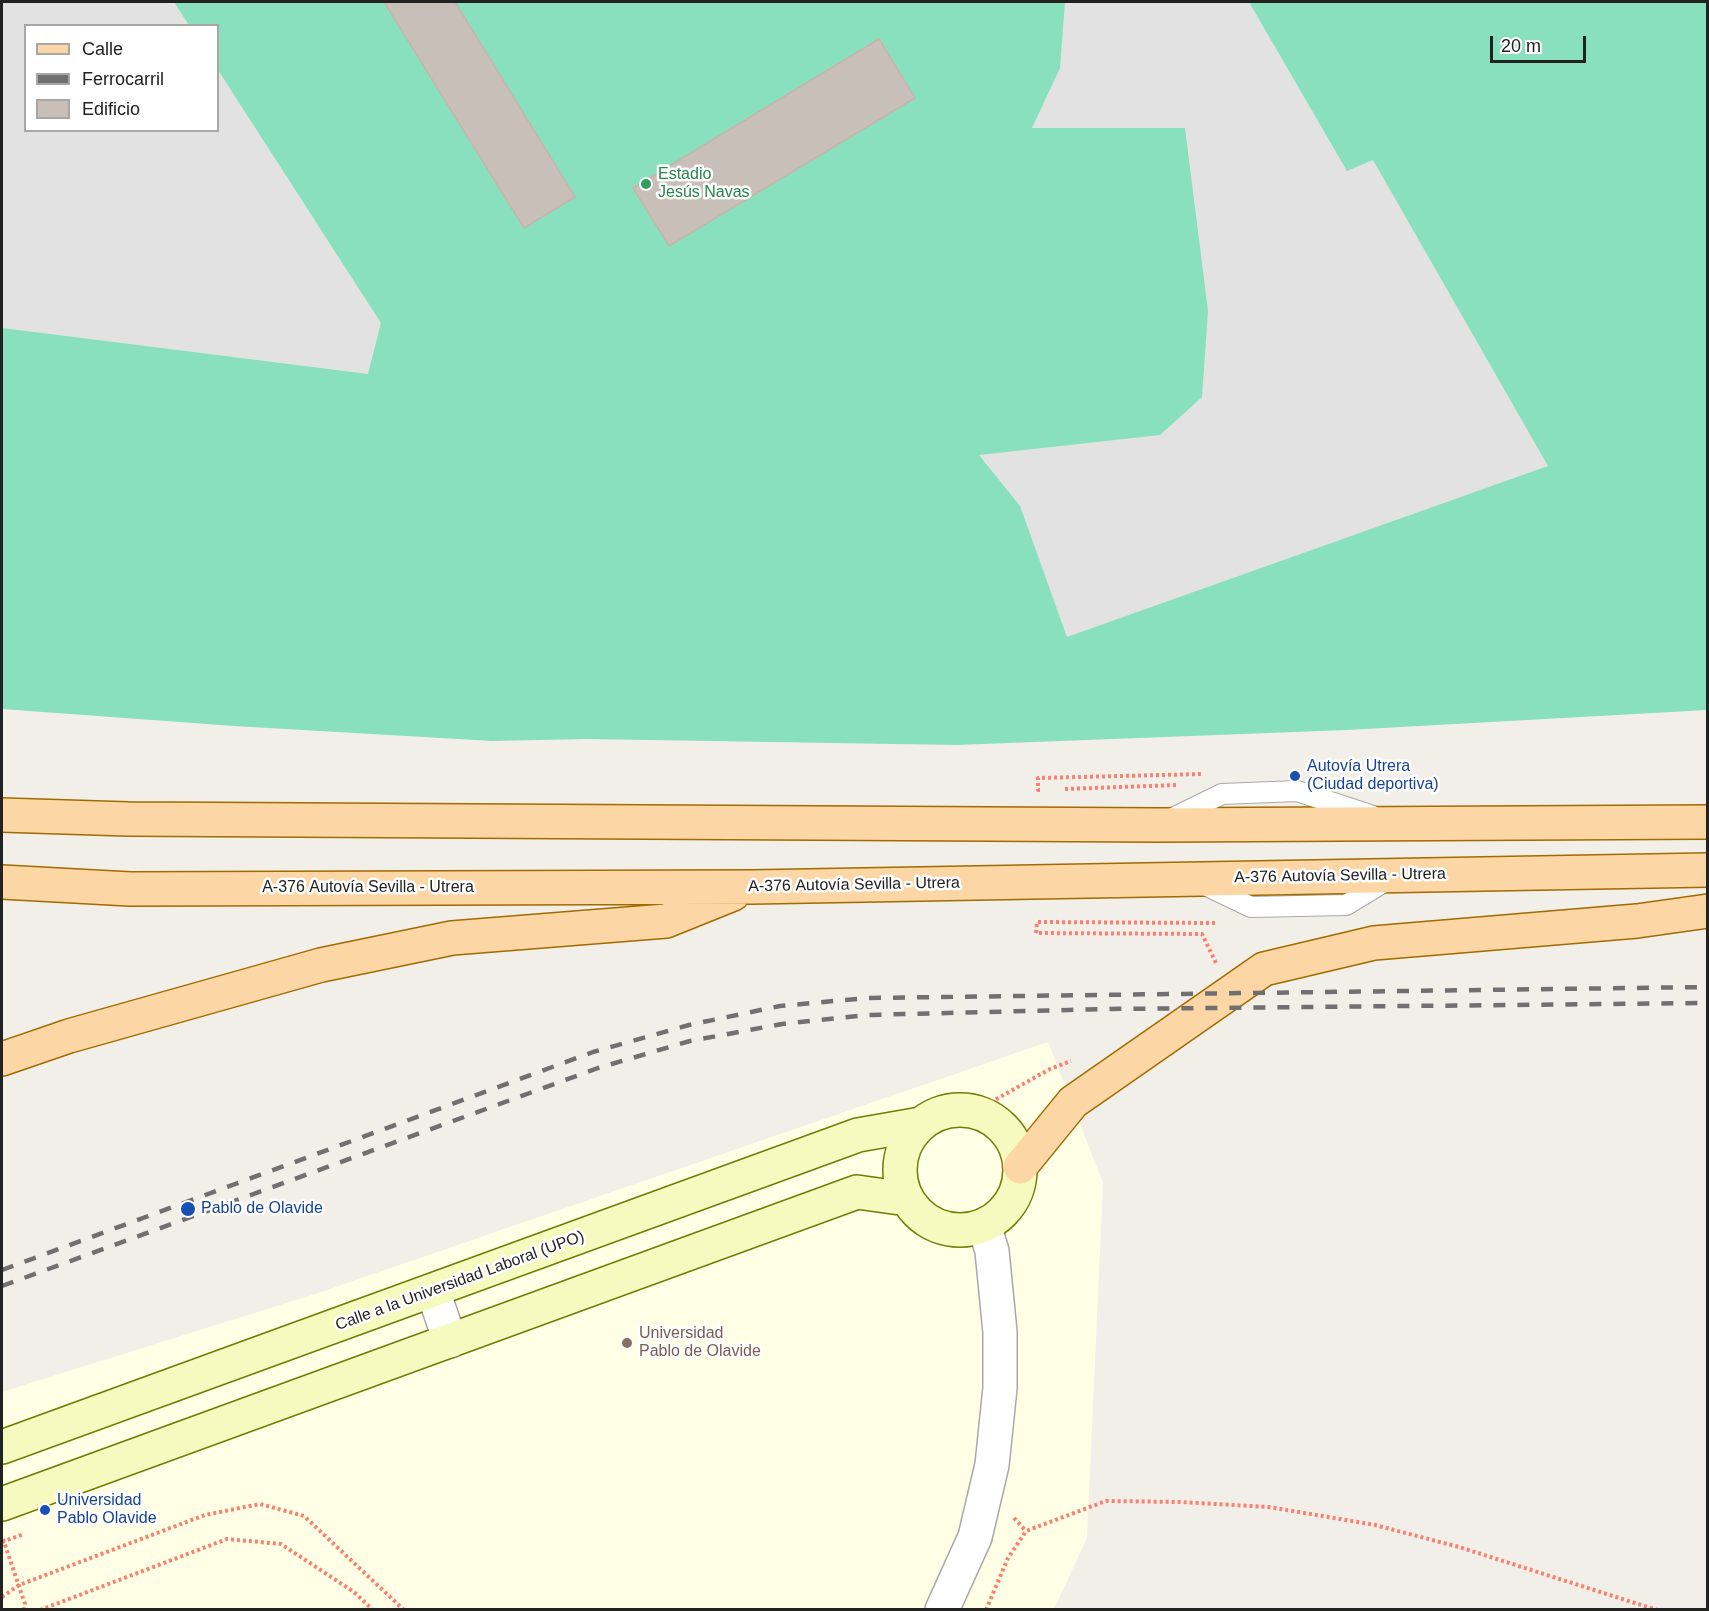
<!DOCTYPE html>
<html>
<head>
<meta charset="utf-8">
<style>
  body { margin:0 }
  #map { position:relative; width:1709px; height:1611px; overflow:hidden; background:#f2efe9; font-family:Helvetica,sans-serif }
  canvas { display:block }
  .frame { position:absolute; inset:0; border:3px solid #222; pointer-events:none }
  .legend { position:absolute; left:24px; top:24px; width:195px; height:108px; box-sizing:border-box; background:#fff; border:2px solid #a7a7a7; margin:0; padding:8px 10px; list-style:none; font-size:18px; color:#222 }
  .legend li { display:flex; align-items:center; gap:12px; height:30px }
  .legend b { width:30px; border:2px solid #a7a7a7 }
  .scale { position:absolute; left:1490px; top:36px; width:96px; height:27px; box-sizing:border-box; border:3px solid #222; border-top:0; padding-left:8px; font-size:18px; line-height:21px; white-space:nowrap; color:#222; -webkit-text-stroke:4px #fff; paint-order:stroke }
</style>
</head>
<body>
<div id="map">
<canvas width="1709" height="1611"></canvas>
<div class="frame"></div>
<ul class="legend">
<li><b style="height:8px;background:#fcd6a4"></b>Calle</li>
<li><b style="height:8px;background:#707070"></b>Ferrocarril</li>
<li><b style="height:16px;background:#c7bfb8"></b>Edificio</li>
</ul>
<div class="scale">20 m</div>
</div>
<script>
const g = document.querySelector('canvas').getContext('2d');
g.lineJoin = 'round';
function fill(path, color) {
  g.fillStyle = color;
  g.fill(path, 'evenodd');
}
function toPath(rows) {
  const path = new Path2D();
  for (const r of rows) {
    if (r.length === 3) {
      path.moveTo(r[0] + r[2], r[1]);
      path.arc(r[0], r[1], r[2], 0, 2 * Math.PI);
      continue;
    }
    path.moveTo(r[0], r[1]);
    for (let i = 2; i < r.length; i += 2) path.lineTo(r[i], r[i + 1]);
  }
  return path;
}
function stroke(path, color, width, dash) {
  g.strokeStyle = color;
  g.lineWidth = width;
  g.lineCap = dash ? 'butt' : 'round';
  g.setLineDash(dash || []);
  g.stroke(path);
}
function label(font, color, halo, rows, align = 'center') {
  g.font = font + ' Helvetica,sans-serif';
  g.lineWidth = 5;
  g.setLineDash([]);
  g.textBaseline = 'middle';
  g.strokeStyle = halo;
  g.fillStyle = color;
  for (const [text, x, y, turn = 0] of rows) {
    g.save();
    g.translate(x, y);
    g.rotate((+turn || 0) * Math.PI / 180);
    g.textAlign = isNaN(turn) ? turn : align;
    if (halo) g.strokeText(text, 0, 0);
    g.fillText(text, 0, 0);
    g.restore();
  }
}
const education = toPath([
  [1048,1042,1103,1183,1087,1538,1054,1609,2,1609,2,1392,315,1294]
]);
const pitch = toPath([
  [2,2,1707,2,1707,710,1347,730,956,745,587,739,492,741,234,726,2,709],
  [26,26,218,26,218,130,26,130]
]);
const parking = toPath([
  [2,2,174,2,189,25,26,26,26,130,218,130,218,70,381,323,368,374,2,328],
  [1065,2,1249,2,1347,171,1373,160,1548,466,1067,637,1020,506,979,455,1160,435,1202,397,1208,311,1185,128,1032,128,1060,68]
]);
const building = toPath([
  [384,2,455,2,575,197,524,228,384,2],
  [879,39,915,98,669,246,633,188,879,39]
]);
const path = toPath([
  [1065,789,1177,785],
  [1040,790,1038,790,1038,778,1203,774],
  [1215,923,1037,922,1036,933,1202,934,1217,965],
  [975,1111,1050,1069,1071,1061],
  [1014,1518,1026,1531],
  [3,1539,25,1604,24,1610],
  [2,1542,24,1534],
  [2,1597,19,1585,205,1515,260,1504,304,1516,404,1610],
  [40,1610,227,1539,281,1544,354,1592,373,1610],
  [986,1610,1008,1558,1026,1531,1106,1501,1180,1502,1269,1507,1375,1525,1459,1547,1657,1610]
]);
const lane = toPath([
  [1169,820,1222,794,1297,791,1373,816],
  [1203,884,1251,907,1346,905,1389,879]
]);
const street = toPath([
  [433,1291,450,1341],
  [942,1610,975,1537,992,1465,1000,1388,1000,1332,992,1251,984,1225]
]);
const secondary = toPath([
  [960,1170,60],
  [2,1447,858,1135,921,1124],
  [2,1504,857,1192,907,1199]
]);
const primary = toPath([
  [2,815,128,819,1159,825,1708,822],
  [2,882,130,889,752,887,1708,870],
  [2,1059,69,1036,321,965,452,938,666,921,733,894],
  [1020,1167,1073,1102,1264,969,1374,943,1637,921,1708,911]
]);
const rail = toPath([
  [2,1270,593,1052,689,1025,780,1006,867,998,1708,987],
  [2,1286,598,1068,690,1041,782,1024,868,1015,1108,1009,1708,1003]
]);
const markers = [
  [646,184,6,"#2e9e5b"],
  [1295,776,6,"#1a4fb4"],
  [188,1209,8,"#1a4fb4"],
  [627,1343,6,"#8d6e63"],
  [45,1510,6,"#1a4fb4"]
];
const leisureNames = [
  ["Estadio",658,175],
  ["Jesús Navas",658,193]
];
const transitNames = [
  ["Autovía Utrera",1307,767],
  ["(Ciudad deportiva)",1307,785],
  ["Pablo de Olavide",201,1209],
  ["Universidad",57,1501],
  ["Pablo Olavide",57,1519]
];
const streetNames = [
  ["A-376 Autovía Sevilla - Utrera",1340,876,-1],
  ["A-376 Autovía Sevilla - Utrera",854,885,-1],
  ["A-376 Autovía Sevilla - Utrera",368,888],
  ["Calle a la Universidad Laboral (UPO)",460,1281,-20]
];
const educationNames = [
  ["Universidad",639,1334],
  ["Pablo de Olavide",639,1352]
];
fill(education, '#ffffe5');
fill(pitch, '#88e0be');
fill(parking, '#e2e2e2');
fill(building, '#c7bfb8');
stroke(building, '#c4b6ab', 1.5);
stroke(lane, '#a9a9a9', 22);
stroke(street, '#a9a9a9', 36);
stroke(secondary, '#707d05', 36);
stroke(primary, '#a06b00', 36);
stroke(path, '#fa8072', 4, [3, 3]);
stroke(lane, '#fff', 20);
stroke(street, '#fff', 33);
stroke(secondary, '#f7fabf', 33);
stroke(primary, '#fcd6a4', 33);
stroke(rail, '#707070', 4.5, [12, 12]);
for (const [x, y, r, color] of markers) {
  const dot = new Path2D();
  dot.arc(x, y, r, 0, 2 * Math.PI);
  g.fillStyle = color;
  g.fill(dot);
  stroke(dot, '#fff', 2);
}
label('16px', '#27864d', '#fff', leisureNames, 'left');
label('16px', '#164399', '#fff', transitNames, 'left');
label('16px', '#222', '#fff', streetNames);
label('16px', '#785e54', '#fff', educationNames, 'left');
</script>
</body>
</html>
